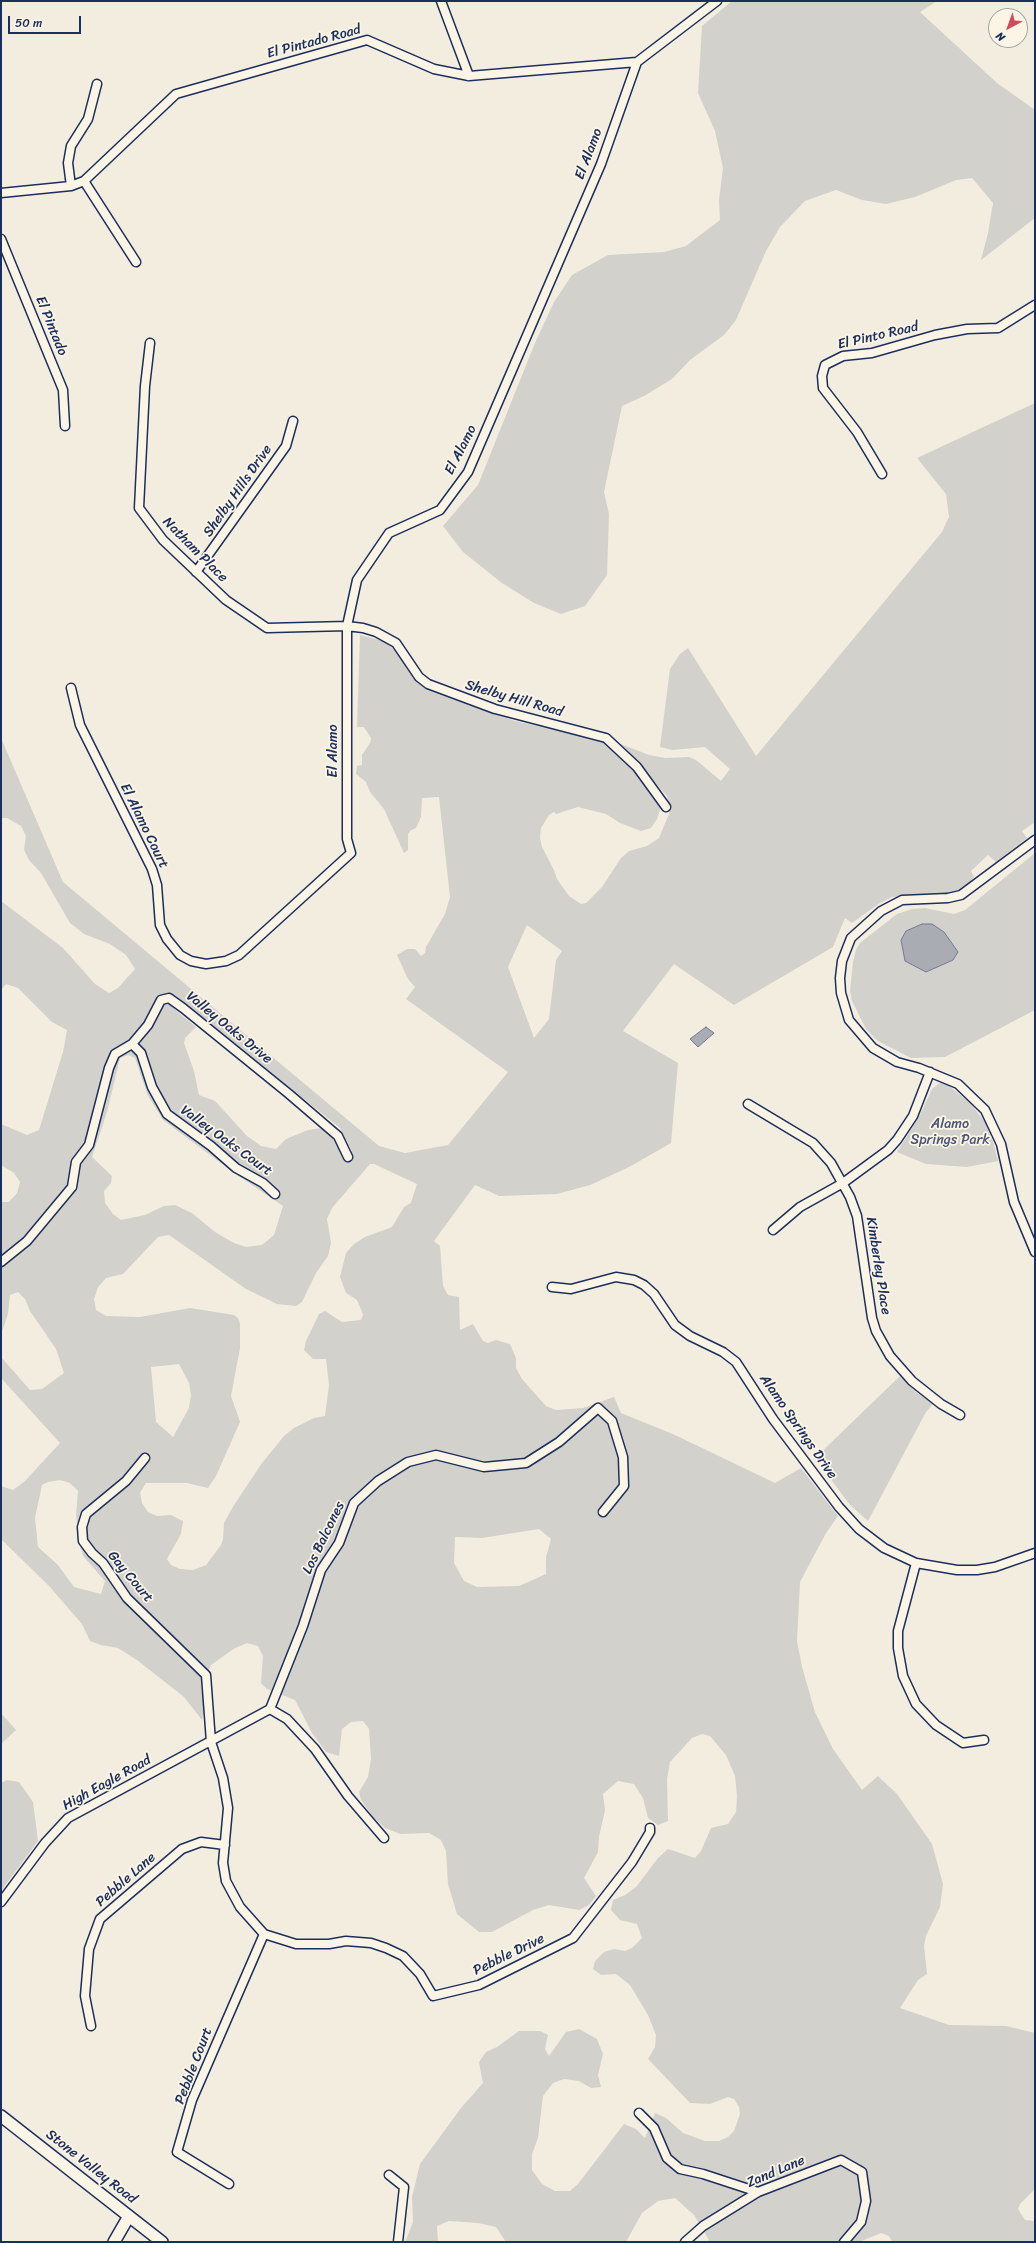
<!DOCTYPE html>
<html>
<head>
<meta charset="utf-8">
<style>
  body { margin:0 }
  #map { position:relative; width:1036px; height:2243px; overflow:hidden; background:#f3ede0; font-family:Sriracha,sans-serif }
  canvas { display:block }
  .frame { position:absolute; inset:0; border:2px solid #1b2f5e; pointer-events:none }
  .north { position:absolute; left:988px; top:8px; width:40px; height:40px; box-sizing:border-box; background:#fcf5e5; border:1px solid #a2a6af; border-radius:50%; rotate:221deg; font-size:11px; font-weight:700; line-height:16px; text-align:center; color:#1b2f5e }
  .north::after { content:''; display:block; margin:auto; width:14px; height:18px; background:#d1495b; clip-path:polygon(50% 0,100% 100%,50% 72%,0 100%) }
  .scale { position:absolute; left:8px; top:16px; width:73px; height:18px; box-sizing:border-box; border:2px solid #1b2f5e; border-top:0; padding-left:5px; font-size:12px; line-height:14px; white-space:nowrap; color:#1b2f5e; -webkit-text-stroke:3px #fcf5e5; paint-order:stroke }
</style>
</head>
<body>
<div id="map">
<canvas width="1036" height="2243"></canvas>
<div class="frame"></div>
<div class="north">N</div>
<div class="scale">50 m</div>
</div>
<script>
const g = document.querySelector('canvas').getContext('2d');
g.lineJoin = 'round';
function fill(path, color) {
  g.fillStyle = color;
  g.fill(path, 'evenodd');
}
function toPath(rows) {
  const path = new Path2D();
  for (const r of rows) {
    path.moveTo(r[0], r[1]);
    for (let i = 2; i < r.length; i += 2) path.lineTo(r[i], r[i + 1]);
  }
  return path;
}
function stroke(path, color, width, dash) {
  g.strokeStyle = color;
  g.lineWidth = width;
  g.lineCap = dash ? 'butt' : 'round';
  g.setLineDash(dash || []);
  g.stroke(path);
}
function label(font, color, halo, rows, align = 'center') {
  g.font = font + ' Sriracha,sans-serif';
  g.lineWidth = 3.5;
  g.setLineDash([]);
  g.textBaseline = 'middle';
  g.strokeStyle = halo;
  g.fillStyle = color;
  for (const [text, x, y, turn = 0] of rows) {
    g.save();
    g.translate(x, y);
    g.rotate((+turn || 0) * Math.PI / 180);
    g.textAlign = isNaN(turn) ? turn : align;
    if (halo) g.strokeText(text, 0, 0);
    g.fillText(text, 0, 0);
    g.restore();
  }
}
const green = toPath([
  [732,1,937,1,920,12,997,83,1035,110,1035,218,981,260,988,233,993,203,972,178,956,180,915,197,886,204,862,200,836,190,805,201,780,227,766,251,736,320,724,335,690,360,672,379,644,396,622,406,604,492,609,514,607,575,585,606,561,614,534,603,502,583,463,552,443,526,478,485,535,343,554,302,572,275,608,255,664,252,686,246,720,220,719,200,723,168,715,131,698,93,702,26],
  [1035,403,1035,822,1022,831,1027,838,996,862,988,855,971,871,974,877,969,884,953,894,892,897,880,903,852,923,845,918,833,947,734,1005,674,964,623,1031,678,1063,671,1143,629,1167,590,1185,557,1194,499,1196,475,1185,434,1241,440,1246,443,1286,448,1295,459,1297,460,1330,473,1324,483,1341,488,1343,496,1340,510,1344,516,1358,516,1368,522,1379,546,1406,556,1410,583,1408,614,1397,621,1413,675,1435,775,1483,801,1468,838,1516,826,1533,800,1582,797,1641,802,1667,815,1712,833,1749,862,1790,878,1776,897,1794,932,1844,943,1884,940,1907,926,1936,924,1946,927,1974,918,1980,900,2008,949,2025,1006,2026,1035,2033,1035,2189,1020,2204,1018,2209,1025,2220,1035,2221,1035,2242,892,2242,889,2236,881,2233,859,2242,707,2242,709,2240,694,2215,675,2198,658,2201,642,2213,626,2242,506,2242,496,2227,478,2223,449,2221,437,2226,438,2242,405,2242,413,2222,412,2197,420,2164,461,2108,483,2083,479,2062,486,2052,497,2047,519,2031,540,2031,548,2035,545,2049,549,2056,566,2032,579,2029,597,2039,603,2054,598,2075,601,2087,591,2088,579,2081,564,2079,553,2083,543,2096,538,2138,532,2154,532,2170,542,2184,555,2191,570,2191,578,2184,624,2124,636,2129,645,2138,655,2113,666,2118,683,2133,705,2141,719,2141,728,2137,734,2131,740,2114,739,2107,734,2099,728,2097,710,2104,690,2103,648,2059,655,2047,656,2035,648,2015,630,1985,616,1974,601,1975,593,1969,595,1961,604,1952,614,1949,625,1951,632,1948,642,1938,637,1924,620,1920,611,1910,613,1900,625,1895,636,1887,658,1858,668,1849,695,1858,701,1851,711,1828,728,1824,736,1812,737,1796,735,1776,726,1755,710,1736,702,1734,692,1738,670,1762,667,1779,668,1821,658,1825,648,1818,643,1798,634,1784,618,1781,603,1794,605,1810,599,1837,598,1852,584,1878,596,1896,589,1905,579,1910,549,1905,533,1910,492,1932,479,1932,457,1914,448,1884,446,1851,441,1840,429,1833,400,1834,385,1828,373,1817,361,1800,359,1792,368,1777,371,1759,369,1729,363,1721,351,1722,342,1729,339,1756,326,1752,312,1733,295,1700,267,1689,261,1683,263,1656,258,1646,247,1643,235,1648,211,1665,201,1689,205,1704,202,1720,184,1697,137,1660,118,1648,101,1645,90,1641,82,1624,49,1586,1,1539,1,1486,13,1490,25,1481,60,1443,1,1378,1,1357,30,1390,42,1389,64,1373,56,1349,30,1311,25,1299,18,1292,10,1295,8,1314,1,1334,1,1202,9,1202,17,1193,20,1182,14,1173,1,1165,1,1124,27,1135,39,1130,63,1052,67,1030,52,1022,18,988,6,984,1,990,1,901,63,948,95,984,109,993,118,988,135,969,126,955,110,944,84,934,70,923,41,873,29,860,24,850,26,836,21,826,7,818,1,818,1,738,63,882,379,1146,405,1153,448,1145,508,1072,406,999,415,987,408,979,397,955,407,949,415,949,421,956,425,953,426,947,445,914,450,897,439,797,422,798,421,817,416,828,411,830,408,834,408,850,404,853,384,809,370,792,366,782,356,774,357,766,362,765,362,755,370,743,371,738,364,727,357,727,360,635,383,641,396,651,415,679,422,685,439,694,515,721,601,740,620,756,644,782,661,806,657,819,651,828,641,831,620,823,606,814,578,807,556,814,554,812,549,815,541,828,540,838,542,847,554,870,557,879,569,896,581,904,586,903,602,887,621,858,629,851,647,846,659,838,671,809,667,796,621,744,649,755,665,758,689,757,696,760,721,781,730,769,705,747,672,750,660,747,670,669,680,654,688,648,756,756,942,532,949,517,946,494,917,458],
  [527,925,562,951,556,960,549,1019,534,1038,508,967],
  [175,995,340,1128,352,1151,343,1154,337,1143,322,1128,308,1130,286,1139,276,1149,261,1146,247,1136,215,1101,199,1095,194,1071,184,1043,185,1038,196,1027,173,1008],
  [128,1055,135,1058,148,1096,163,1120,233,1172,283,1206,274,1235,262,1245,246,1247,234,1243,215,1232,192,1213,175,1205,164,1206,145,1215,121,1220,113,1214,105,1203,104,1191,111,1183,112,1176,92,1157,107,1112,120,1058],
  [370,1164,374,1164,417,1184,411,1203,404,1207,392,1227,365,1237,354,1244,346,1253,340,1277,346,1293,357,1300,363,1314,361,1320,342,1322,325,1311,319,1314,306,1341,304,1350,313,1359,326,1359,329,1385,325,1416,314,1418,294,1428,284,1436,262,1463,234,1505,224,1523,223,1539,221,1545,206,1565,193,1570,180,1569,171,1565,167,1559,181,1534,183,1521,171,1515,157,1516,148,1512,142,1503,140,1493,146,1483,187,1483,208,1488,216,1476,240,1422,231,1396,240,1348,240,1324,238,1318,234,1315,190,1308,140,1317,106,1316,96,1310,94,1299,98,1287,106,1278,123,1274,158,1237,169,1235,246,1289,277,1304,296,1306,302,1302,316,1273,328,1256,331,1243,327,1219,332,1208],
  [179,1364,189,1383,191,1395,189,1408,173,1437,156,1422,151,1367],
  [60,1480,70,1483,78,1491,76,1515,80,1546,83,1556,105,1581,101,1594,74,1587,58,1565,38,1547,35,1518,42,1485,48,1482],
  [539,1529,551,1539,546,1557,546,1574,519,1586,477,1587,464,1581,454,1563,455,1537,482,1538],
  [1035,853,1035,1010,945,1057,911,1058,878,1041,866,1029,852,1001,850,991,853,962,856,950,860,943,897,914,912,909,925,908,954,914,965,910],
  [922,924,944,932,958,952,953,960,926,972,905,961,901,940,906,931],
  [940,1083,948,1085,970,1103,985,1122,993,1142,998,1161,967,1167,926,1164,897,1152,919,1117,932,1089],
  [900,1376,916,1392,933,1404,926,1412,868,1521,850,1505,815,1458],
  [1,1713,16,1730,1,1744],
  [7,1780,19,1782,33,1802,38,1841,1,1891,1,1783]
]);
const water = toPath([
  [922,924,932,924,944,932,958,952,953,960,926,972,905,961,901,940,906,931,922,924],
  [706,1027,714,1033,698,1047,690,1039,706,1027]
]);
const street = toPath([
  [441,1,469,76],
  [84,181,136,262],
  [71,186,68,163,71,146,88,119,97,84],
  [1,193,71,186,84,181,176,94,367,40,434,69,469,76,637,62,717,1],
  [1,239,63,390,65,426],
  [150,343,145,386,139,508,163,540,226,600,267,628,347,626,363,628,376,632,396,643,419,677,428,684,495,709,606,738,637,767,666,807],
  [882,474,857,432,823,388,822,376,825,365,843,356,872,353,935,335,967,329,998,328,1035,305],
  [196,572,286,446,293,421],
  [71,688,80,725,152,869,157,885,160,925,167,939,180,955,191,961,206,964,226,961,239,955,351,853,347,839,347,626,357,580,389,533,440,510,468,472,601,164,637,62],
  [1035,840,961,895,948,898,902,900,881,911,851,938,842,961,840,978,841,993,849,1020,873,1048,897,1062,919,1068,958,1084,985,1110,1001,1144,1014,1202,1035,1252],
  [132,1044,141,1053,152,1087,167,1114,211,1146,236,1168,263,1183,275,1194],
  [748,1104,813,1143,831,1163,850,1197,857,1216,872,1318,876,1331,890,1356,912,1381,941,1404,960,1415],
  [773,1230,800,1207,843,1183,888,1150,897,1140,913,1116,930,1072],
  [1,1262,27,1241,72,1187,76,1162,89,1145,109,1068,115,1054,132,1044,148,1025,161,1000,169,998,183,1008,289,1094,338,1136,348,1157],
  [552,1287,571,1289,616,1277,634,1280,644,1285,654,1294,675,1325,690,1336,723,1352,736,1362,773,1419,839,1507,859,1529,884,1548,916,1563,957,1570,977,1570,995,1567,1035,1553],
  [145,1458,126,1481,86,1514,82,1527,83,1541,92,1553,103,1563,127,1598,206,1675,211,1742,223,1778,228,1808,223,1863,226,1881,240,1907,264,1934,296,1944,329,1944,346,1941,371,1943,386,1948,403,1956,420,1974,433,1996,479,1985,573,1938,632,1862,650,1832,650,1828],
  [916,1563,898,1631,898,1648,903,1676,916,1704,936,1725,963,1743,984,1740],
  [270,1709,303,1626,321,1570,339,1543,354,1503,378,1481,408,1462,436,1455,484,1467,526,1463,559,1442,598,1408,612,1421,623,1457,624,1486,603,1512],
  [270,1709,287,1719,315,1749,348,1796,384,1838],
  [1,1902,45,1843,68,1818,270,1709],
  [91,2026,85,1996,89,1949,100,1919,182,1849,201,1842,225,1845],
  [639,2113,654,2128,667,2158,680,2169,703,2174,758,2192],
  [389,2175,404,2187,398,2242],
  [229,2184,177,2152,192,2100,264,1934],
  [685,2242,703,2226,758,2192,841,2160,862,2172,866,2201,861,2222,844,2242]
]);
const secondary = toPath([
  [1,2116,162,2242],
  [114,2242,129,2216]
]);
const streetNames = [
  ["El Pintado Road",314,42,-15],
  ["El Alamo",589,154,-69],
  ["El Pintado",51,326,68],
  ["El Pinto Road",878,336,-13],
  ["El Alamo",461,450,-63],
  ["Shelby Hills Drive",238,491,-55],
  ["Natham Place",195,550,45],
  ["Shelby Hill Road",514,699,16],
  ["El Alamo",333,751,-90],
  ["El Alamo Court",144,826,64],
  ["Valley Oaks Drive",229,1028,39],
  ["Valley Oaks Court",226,1141,36],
  ["Kimberley Place",878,1266,81],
  ["Alamo Springs Drive",798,1427,55],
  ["Los Balcones",324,1538,-64],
  ["Gay Court",130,1577,50],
  ["High Eagle Road",107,1783,-29],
  ["Pebble Lane",126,1880,-41],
  ["Pebble Drive",509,1955,-26],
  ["Pebble Court",194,2066,-69],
  ["Stone Valley Road",91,2167,38],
  ["Zand Lane",776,2172,-23]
];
const parkNames = [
  ["Alamo",950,1124],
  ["Springs Park",950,1140]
];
fill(green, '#d3d1cc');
fill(water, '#a9acb3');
stroke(water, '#707a91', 1);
stroke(street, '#1b2f5e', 11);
stroke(secondary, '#1b2f5e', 14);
stroke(street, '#fcf5e5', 8);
stroke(secondary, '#fcf5e5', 11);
label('14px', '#1b2f5e', '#fcf5e5', streetNames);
label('14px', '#49587a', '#fcf5e5', parkNames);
</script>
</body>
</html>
